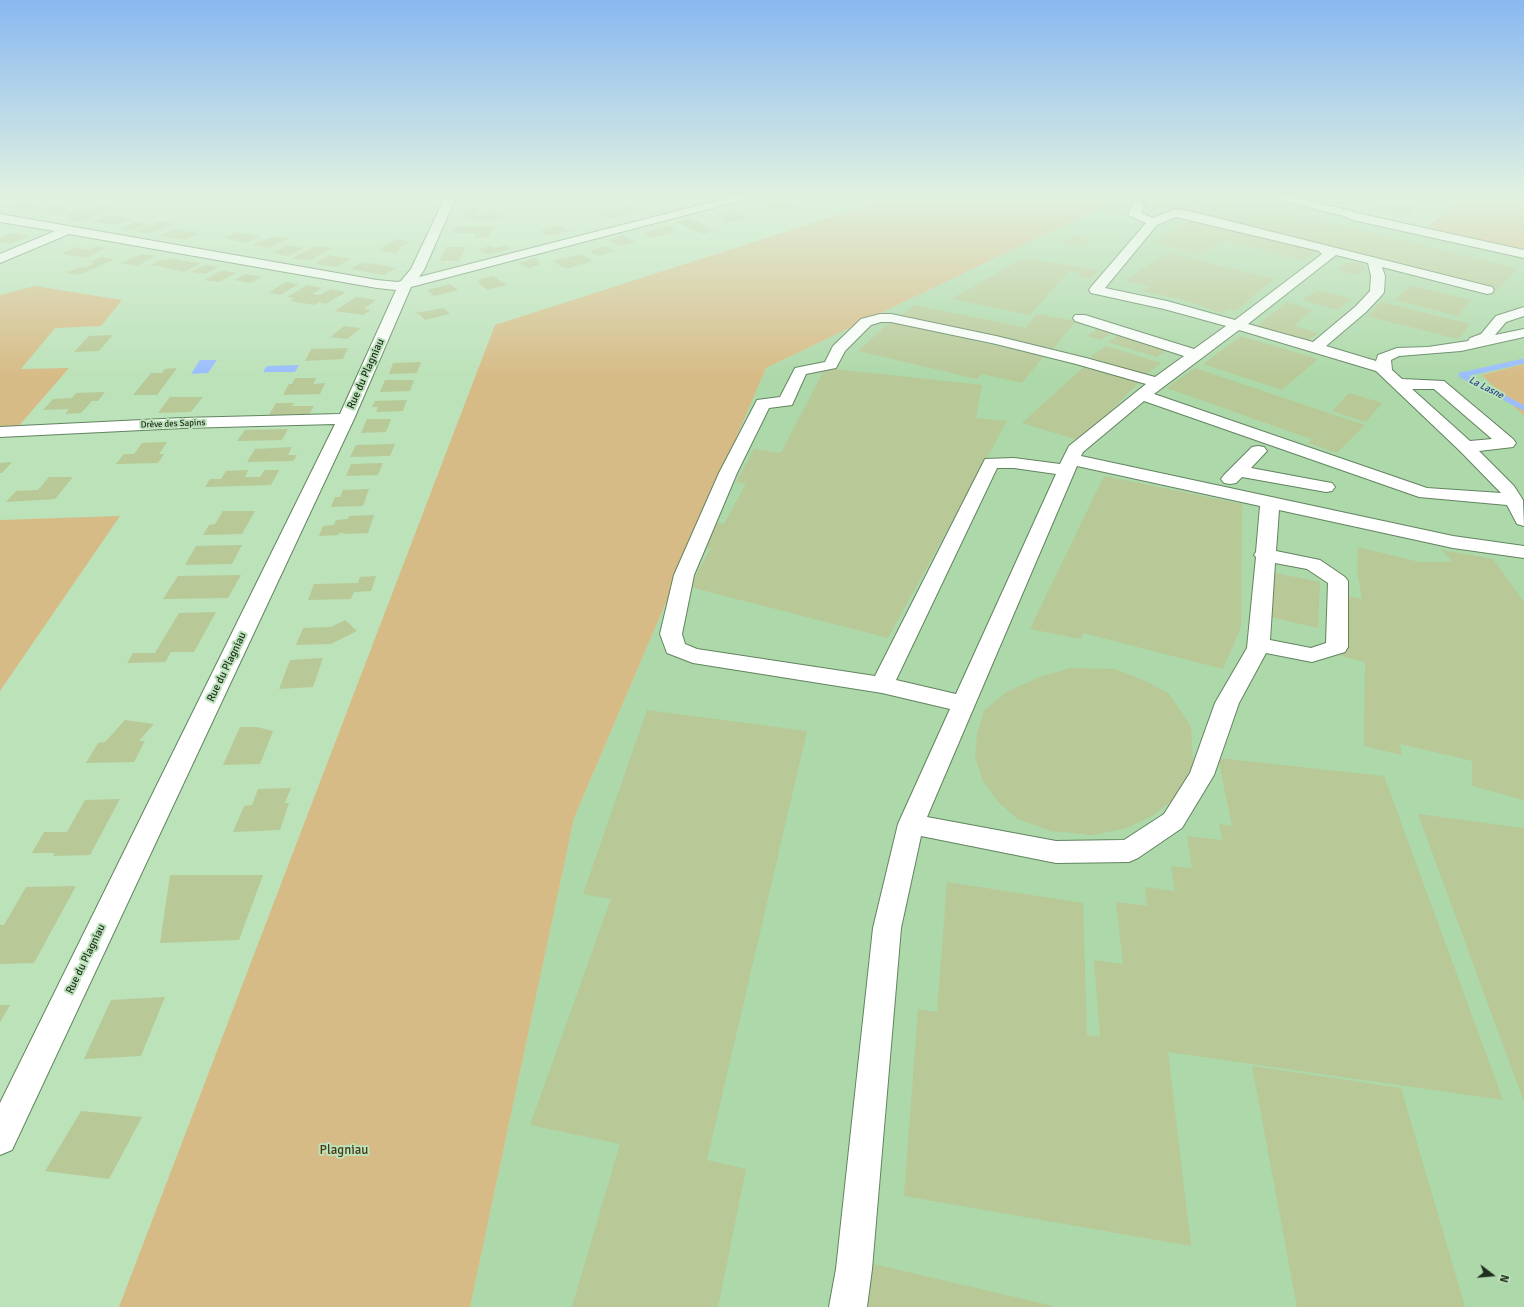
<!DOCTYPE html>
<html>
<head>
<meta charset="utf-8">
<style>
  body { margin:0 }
  #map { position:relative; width:1524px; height:1307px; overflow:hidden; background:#bce2b9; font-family:Signika,sans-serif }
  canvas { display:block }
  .north { position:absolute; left:1472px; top:1255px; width:40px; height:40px; -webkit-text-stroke:3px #bce2b9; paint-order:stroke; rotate:106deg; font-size:11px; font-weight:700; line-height:16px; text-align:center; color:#1e2d1d }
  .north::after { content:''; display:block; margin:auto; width:14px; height:18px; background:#1e2d1d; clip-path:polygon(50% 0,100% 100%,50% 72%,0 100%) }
</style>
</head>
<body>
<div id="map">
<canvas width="1524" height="1307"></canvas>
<div class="north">N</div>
</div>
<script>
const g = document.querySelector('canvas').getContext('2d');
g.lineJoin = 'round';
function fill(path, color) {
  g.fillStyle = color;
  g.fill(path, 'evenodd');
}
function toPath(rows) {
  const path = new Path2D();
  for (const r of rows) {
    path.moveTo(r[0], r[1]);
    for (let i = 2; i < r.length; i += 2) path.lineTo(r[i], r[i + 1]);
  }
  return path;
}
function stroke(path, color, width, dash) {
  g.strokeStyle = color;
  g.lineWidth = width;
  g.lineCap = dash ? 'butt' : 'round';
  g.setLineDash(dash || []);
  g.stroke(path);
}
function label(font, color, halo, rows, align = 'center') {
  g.font = font + ' Signika,sans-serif';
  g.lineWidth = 4;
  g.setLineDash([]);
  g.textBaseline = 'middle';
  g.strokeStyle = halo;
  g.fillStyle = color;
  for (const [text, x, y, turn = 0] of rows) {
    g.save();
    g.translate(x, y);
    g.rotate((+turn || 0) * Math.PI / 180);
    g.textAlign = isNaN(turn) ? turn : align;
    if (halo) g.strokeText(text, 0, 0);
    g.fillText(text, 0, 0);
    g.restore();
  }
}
const built = toPath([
  [1127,195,1248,195,1524,258,1524,364,1483,375,1524,416,1524,1307,470,1307,574,818,766,368]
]);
const green = toPath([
  [900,195,1127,195,766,368,574,818,470,1307,119,1307,495,325],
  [1466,195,1524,195,1524,252,1427,227],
  [35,286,122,300,101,326,55,328,21,369,69,368,17,428,0,429,0,295],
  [1524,364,1524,416,1482,375],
  [120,516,0,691,0,520]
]);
const water = toPath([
  [200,360,217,360,208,373,191,374],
  [299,365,295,372,263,372,267,366]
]);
const stream = toPath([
  [1524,361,1461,375,1524,408]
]);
const building = toPath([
  [486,195,503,195,502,199,487,200],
  [675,195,704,195,679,201,668,196],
  [791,195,815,195,819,196,803,200],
  [1130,195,1214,195,1201,212,1224,198,1517,268,1498,290,1200,216,1119,201],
  [775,197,796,207,774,211,766,207,770,206,759,201],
  [21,200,33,203,44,204,28,210,6,207],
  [1383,204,1411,207,1413,215,1384,211],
  [56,207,70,209,58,214,44,212],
  [100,207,113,209,81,222,67,220,71,218,63,217,84,208,93,209],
  [629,207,639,211,608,219,599,214],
  [463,208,479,208,473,216,486,215,487,213,497,212,496,215,504,215,503,219,467,220,468,218,462,218,465,211,461,211],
  [731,212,740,214,748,217,727,223,721,219,724,218,718,216],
  [110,215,131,219,115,225,95,222],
  [689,218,711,228,708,229,713,231,704,234,697,232,675,222],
  [1195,218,1319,250,1303,261,1225,240,1199,254,1154,242],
  [160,221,173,224,151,233,136,232],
  [135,222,147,224,131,231,118,229],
  [558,225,571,231,549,236,539,231],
  [493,226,488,237,474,238,476,233,453,233,456,227],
  [670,226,677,229,672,230,675,232,653,238,643,233],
  [175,229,187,231,201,233,185,240,159,236],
  [237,232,260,236,245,243,224,238],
  [13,233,30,236,10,244,0,242,0,238],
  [623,235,635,242,620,246,608,240],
  [1073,235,1094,240,1083,247,1062,242],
  [271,237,289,238,270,248,252,245],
  [397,239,410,242,398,249,401,249,395,253,378,250],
  [287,245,303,248,288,256,272,253],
  [505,245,511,249,487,255,478,249,490,246,494,248],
  [97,246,106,248,86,258,61,254,75,247,89,250],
  [316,246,332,248,309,261,293,258],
  [605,246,616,251,599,256,589,251],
  [447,247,466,247,459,261,439,261],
  [1167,252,1275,279,1236,310,1228,309,1222,313,1187,301,1143,291,1150,287,1125,280],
  [141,254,156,256,137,266,121,263],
  [581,254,593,261,581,265,570,260,579,265,566,269,553,261],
  [329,255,352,259,337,267,315,264],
  [102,257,115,259,79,275,66,273,80,267,85,268,95,263,90,262],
  [170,258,183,261,201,263,184,272,158,266,150,266,160,260,165,261],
  [535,258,541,264,529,268,519,263],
  [1024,258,1098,270,1091,279,1079,277,1080,273,1069,271,1030,315,951,299],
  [363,262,397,268,384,275,350,269],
  [1344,263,1359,263,1366,268,1357,275,1337,270],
  [205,265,219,267,205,274,191,272],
  [222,270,237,273,219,282,204,280],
  [246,274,262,277,250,283,234,280],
  [493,276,507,285,488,290,478,283,481,282,477,280],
  [286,282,299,284,280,295,268,293],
  [450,284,458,290,434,296,427,290],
  [307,285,322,288,312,294,320,295,331,289,346,292,326,304,319,302,315,305,290,301,294,298,287,297],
  [1410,285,1471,300,1458,316,1395,300],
  [1317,290,1352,299,1337,310,1303,300],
  [356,297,376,300,364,309,371,310,363,315,335,311],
  [1287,302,1313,310,1294,326,1318,333,1306,342,1256,327],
  [1381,302,1470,324,1458,339,1367,316],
  [914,305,1026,328,1037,314,1076,321,1053,349,902,316],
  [444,308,450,314,425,320,420,315,415,313],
  [890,322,1044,356,1022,383,982,374,977,379,858,351],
  [344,326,361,328,347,339,330,337],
  [1099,328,1113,332,1101,340,1087,336],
  [1121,333,1170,348,1157,357,1108,342],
  [113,335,99,351,74,352,89,336],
  [1241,336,1318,359,1282,390,1203,364],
  [1106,346,1161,363,1145,375,1090,357],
  [348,348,343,359,305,361,311,349],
  [421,362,417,373,389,374,393,363],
  [1085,366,1140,381,1081,441,1022,423],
  [177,368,157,395,133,395,151,373,162,373,165,369],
  [825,368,982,385,976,418,1007,421,888,638,690,587,711,548,701,547,714,522,724,524,746,484,736,482,754,449,781,453],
  [1195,368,1337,416,1365,425,1337,453,1308,443,1322,429,1311,439,1167,388],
  [295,378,316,378,313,384,325,383,320,394,283,395,289,384,292,384],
  [385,380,414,380,410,391,380,392],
  [105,392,98,401,92,401,81,413,65,414,69,409,43,410,53,399,72,398,76,393],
  [1349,393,1382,403,1366,422,1332,411],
  [170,397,203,397,191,412,158,413],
  [407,400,403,411,376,412,378,407,372,407,375,401],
  [276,403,294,403,292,406,314,406,309,414,269,415],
  [367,419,391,419,386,432,361,433],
  [288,429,282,440,237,441,245,430],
  [167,442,159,454,164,454,158,463,116,464,124,454,134,454,142,443],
  [395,444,390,456,350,457,356,445],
  [292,447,288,455,297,455,293,461,247,462,255,449],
  [12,462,2,473,0,473,0,463],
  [383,463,378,475,346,476,351,464],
  [248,470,245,477,260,477,265,470,279,470,271,485,205,487,210,479,221,479,226,471],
  [1104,476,1242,504,1241,627,1223,669,1083,633,1081,639,1030,629],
  [49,477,73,477,55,499,6,502,16,491,38,490],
  [369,489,363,506,331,507,335,497,340,497,343,490],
  [223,511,255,511,242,534,203,535,209,525,215,524],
  [374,515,368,533,343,534,344,533,339,533,339,535,319,536,323,526,334,525,336,520,348,519,349,516],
  [242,545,232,564,185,565,196,546],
  [1358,547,1419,562,1453,562,1442,550,1493,559,1524,602,1524,800,1472,786,1472,761,1400,744,1402,755,1364,746,1365,662,1341,656,1343,595,1362,599,1357,571],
  [1275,573,1320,582,1318,628,1271,617],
  [241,575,228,598,163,599,178,576],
  [376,576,371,591,354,592,351,599,308,600,314,584,358,583,360,577],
  [216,612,194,652,171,652,165,662,127,663,133,653,155,653,179,613],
  [345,620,357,631,331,644,296,645,303,628,331,627],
  [323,658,313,687,279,689,290,660],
  [1071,668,1115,669,1146,681,1169,694,1191,726,1193,763,1182,793,1152,816,1127,828,1093,835,1051,831,1018,819,998,802,983,781,975,757,977,734,984,711,1005,693,1039,677],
  [647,710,807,731,707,1160,746,1169,718,1307,572,1307,620,1144,530,1125,611,899,583,894],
  [125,720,154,724,139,741,145,741,134,762,86,763,98,743,105,742],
  [240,727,257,727,273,731,260,764,223,765],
  [1218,758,1384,776,1503,1100,1168,1052,1191,1246,904,1196,918,1009,937,1012,947,882,1083,903,1087,1035,1100,1037,1094,960,1123,964,1116,902,1147,906,1145,887,1175,891,1171,866,1192,868,1187,836,1222,840,1219,824,1232,826],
  [291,788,285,803,289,803,280,830,233,832,244,806,252,805,258,789],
  [120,799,90,855,53,856,55,853,32,853,44,832,67,832,85,800],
  [1418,814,1524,828,1524,1102],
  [170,875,263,875,239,940,160,943],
  [76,886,34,963,0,964,0,925,4,925,26,887],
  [165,997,141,1056,84,1059,111,1000],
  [0,1005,10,1005,0,1022],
  [1252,1066,1401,1088,1465,1307,1297,1307],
  [81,1111,142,1117,109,1179,45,1171],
  [869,1263,1053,1306,1053,1307,863,1307]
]);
const minorTunnel = toPath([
  [1138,205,1155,195],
  [1176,212,1199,195]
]);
const minor = toPath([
  [446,195,457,195,424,270,419,277,739,195,757,195,755,197,411,287,354,419,12,1150,0,1155,0,1103,335,424,183,428,0,437,0,427,183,418,340,414,396,290,377,288,69,234,0,263,0,254,55,231,0,222,0,214,377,280,398,282,401,281,411,269,446,195],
  [1264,195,1284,195,1352,211,1357,213,1524,250,1524,258,1353,220,1344,216,1266,197,1264,195],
  [1138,202,1144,205,1141,213,1153,218,1175,209,1193,212,1492,287,1494,290,1492,293,1487,294,1382,267,1385,276,1384,292,1382,295,1366,312,1326,346,1376,361,1378,355,1397,348,1428,347,1468,341,1470,338,1481,334,1496,316,1524,307,1524,316,1506,322,1495,335,1524,329,1524,337,1461,351,1399,356,1391,360,1392,370,1402,379,1444,381,1513,439,1516,443,1513,447,1479,451,1514,486,1523,500,1524,526,1517,524,1507,505,1419,497,1144,401,1083,452,1081,456,1453,536,1524,546,1524,558,1453,548,1279,510,1276,551,1320,560,1345,577,1348,581,1348,647,1345,652,1312,662,1266,653,1239,703,1214,775,1182,828,1138,858,1129,862,1056,863,921,836,901,928,872,1269,867,1307,829,1307,836,1269,873,928,898,824,950,709,882,693,693,663,667,653,660,634,674,575,719,473,757,400,780,397,795,368,825,362,833,346,861,319,880,314,891,314,996,336,1086,358,1155,377,1184,356,1075,321,1073,318,1075,315,1085,315,1194,349,1226,326,1164,309,1091,293,1089,290,1091,287,1146,223,1130,216,1128,214,1134,203,1138,202],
  [1176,217,1319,251,1322,254,1235,320,1167,301,1105,288,1157,225,1176,217],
  [1336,255,1368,263,1371,276,1370,291,1356,306,1313,342,1248,324,1336,255],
  [881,322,891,322,996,344,1076,364,1146,384,1069,446,1060,464,1014,458,985,459,875,676,697,649,685,644,682,634,694,575,737,473,769,408,792,405,806,374,836,368,845,351,871,325,881,322],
  [1239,330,1376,371,1460,451,1501,493,1427,488,1154,394,1239,330],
  [1412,389,1434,389,1492,439,1470,441,1412,389],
  [1077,466,1260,506,1256,552,1254,555,1256,557,1247,648,1215,703,1190,773,1164,814,1124,840,1056,841,927,817,1077,466],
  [997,468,1014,468,1056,474,956,694,896,680,997,468],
  [1275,563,1307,569,1328,583,1326,643,1311,648,1270,640,1275,563],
  [1258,446,1264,447,1267,451,1251,468,1326,482,1332,483,1335,487,1332,491,1326,492,1242,477,1236,483,1230,484,1224,483,1221,479,1224,475,1252,447,1258,446]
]);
const farStreetnames = [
  ["Drève des Sapins",173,424,-2]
];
const farWaternames = [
  ["La Lasne",1486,388,27]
];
const streetNames = [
  ["Rue du Plagniau",366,374,-66],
  ["Rue du Plagniau",227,667,-64],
  ["Rue du Plagniau",86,959,-64]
];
const nearParknames = [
  ["Plagniau",344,1151]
];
fill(built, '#add8a9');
fill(green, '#d7bb86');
fill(water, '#9abdfe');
stroke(stream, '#9abdfe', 5);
fill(building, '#b8c897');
stroke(minorTunnel, '#9cbe9a', 12, [12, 6]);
stroke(minor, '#61845f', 2);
fill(minor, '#fff');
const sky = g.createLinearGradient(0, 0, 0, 378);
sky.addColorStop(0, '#89b8f1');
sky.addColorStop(0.52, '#e1f2e0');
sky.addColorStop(1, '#e1f2e000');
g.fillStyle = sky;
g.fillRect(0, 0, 1524, 378);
label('9px', '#1e2d1d', '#bce2b9', farStreetnames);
label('italic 10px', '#224690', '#bce2b9', farWaternames);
label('11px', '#1e2d1d', '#bce2b9', streetNames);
label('13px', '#493919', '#bce2b9', nearParknames);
</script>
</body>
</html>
